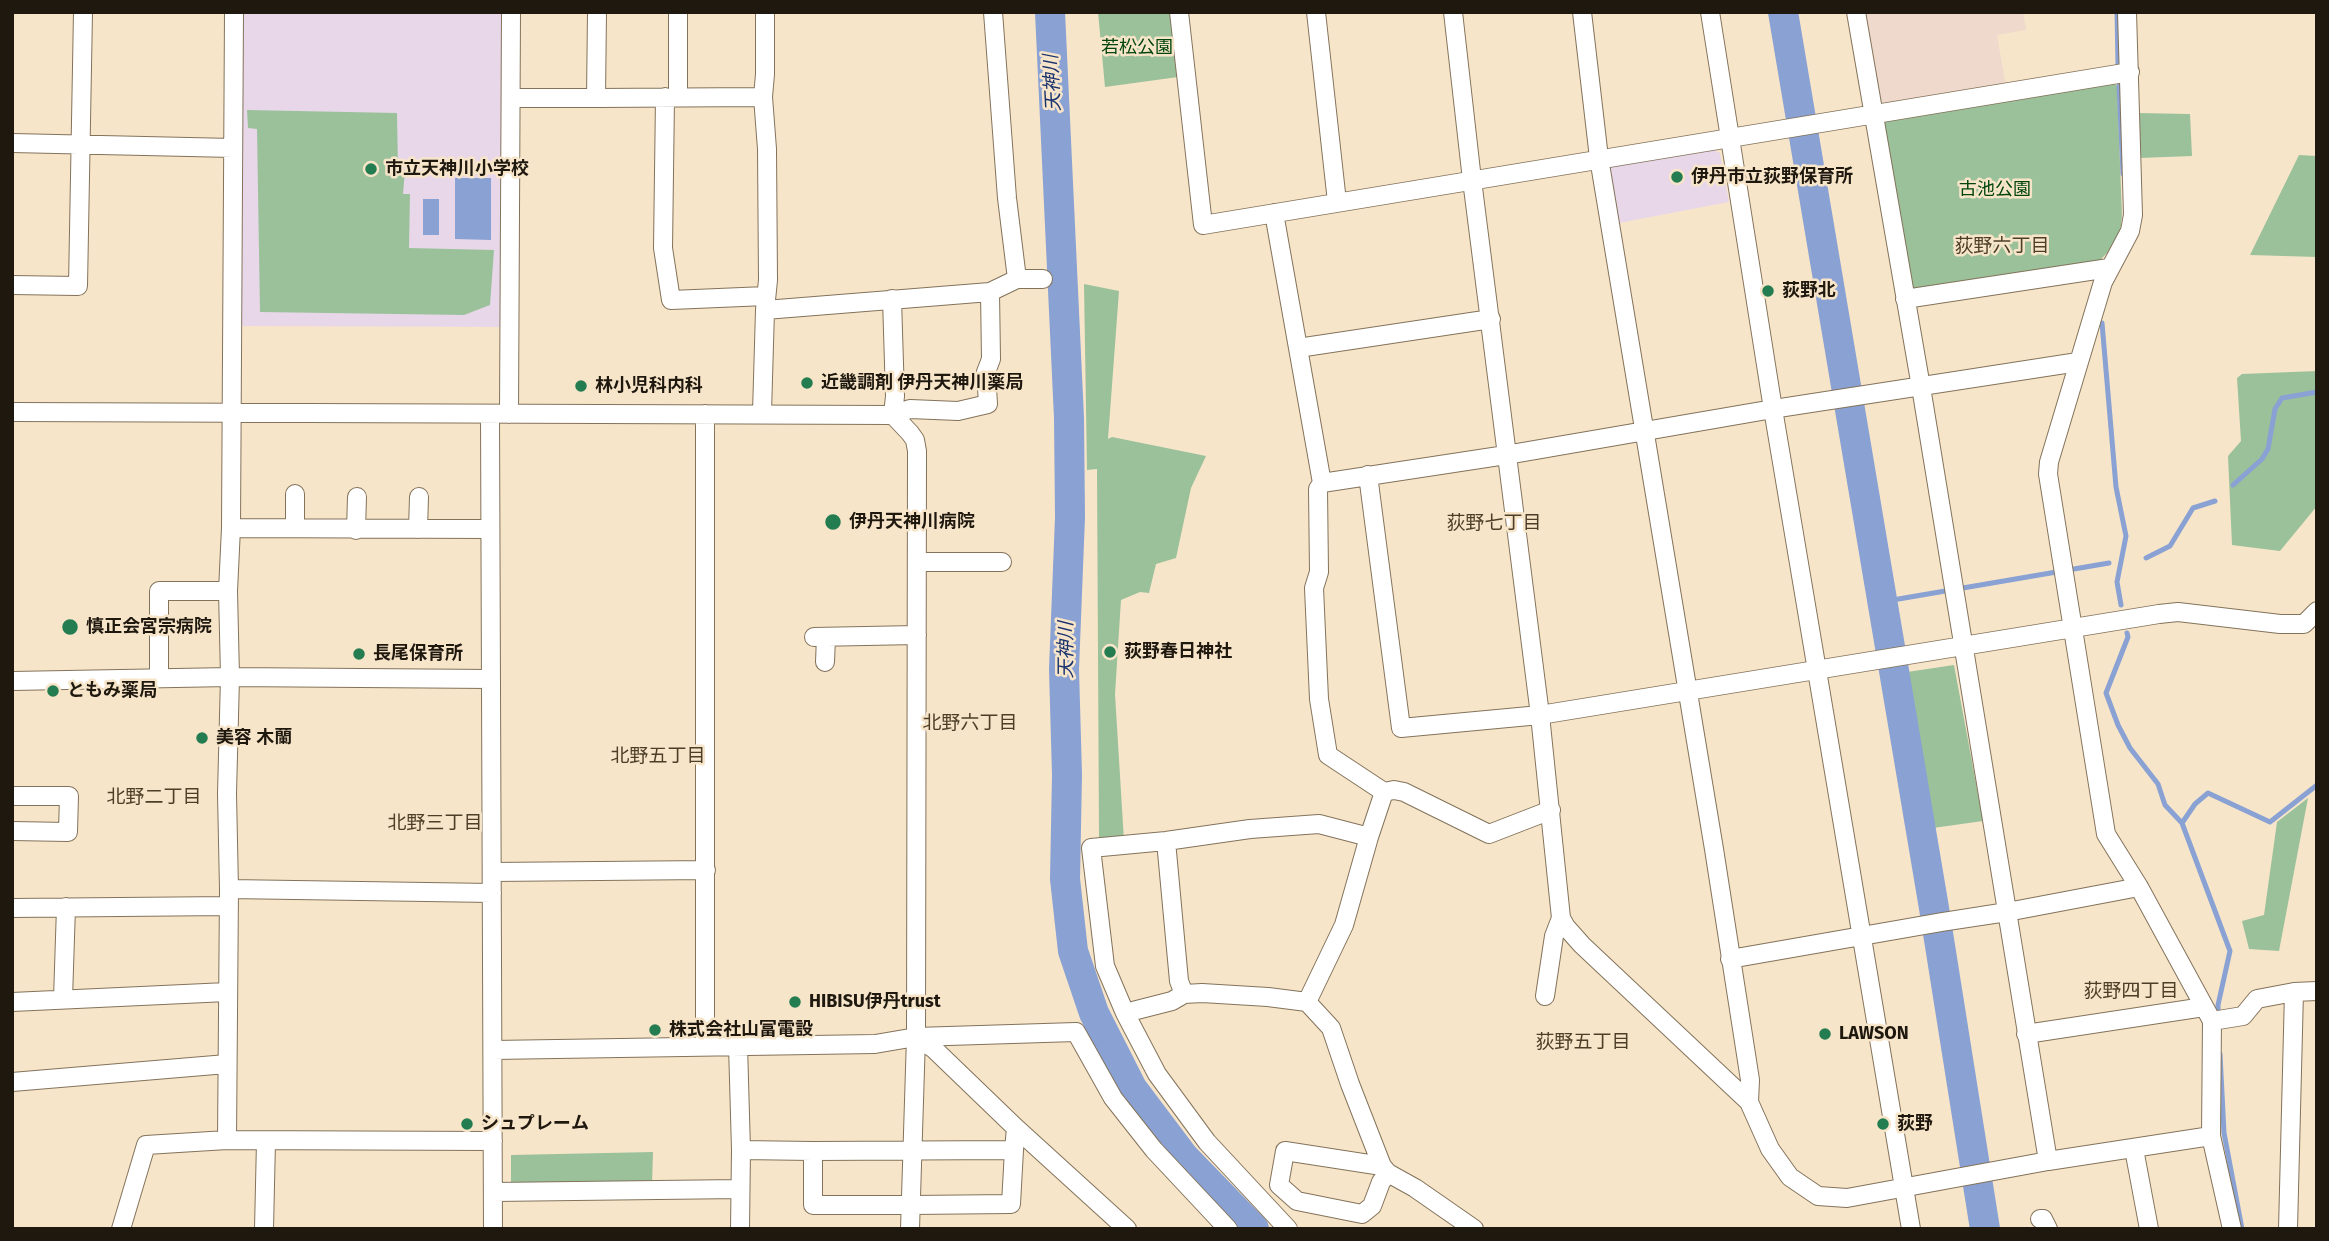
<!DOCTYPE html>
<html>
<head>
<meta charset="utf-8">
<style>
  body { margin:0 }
  #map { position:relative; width:2329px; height:1241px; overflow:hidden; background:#f7e5ca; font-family:"Fira Sans",sans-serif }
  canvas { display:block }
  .frame { position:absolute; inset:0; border:14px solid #1f180f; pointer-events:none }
</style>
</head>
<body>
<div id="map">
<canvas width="2329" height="1241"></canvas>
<div class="frame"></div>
</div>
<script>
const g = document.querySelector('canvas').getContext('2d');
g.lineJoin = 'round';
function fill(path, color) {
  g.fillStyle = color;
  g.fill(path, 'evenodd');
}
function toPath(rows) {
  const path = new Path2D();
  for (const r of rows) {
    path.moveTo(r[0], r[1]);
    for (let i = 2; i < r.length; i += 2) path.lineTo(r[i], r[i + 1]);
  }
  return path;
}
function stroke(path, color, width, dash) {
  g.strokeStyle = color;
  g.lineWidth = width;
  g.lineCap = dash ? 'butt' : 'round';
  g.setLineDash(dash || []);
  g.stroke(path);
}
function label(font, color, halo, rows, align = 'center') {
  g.font = font + ' "Fira Sans","Noto Sans JP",sans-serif';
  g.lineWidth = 5;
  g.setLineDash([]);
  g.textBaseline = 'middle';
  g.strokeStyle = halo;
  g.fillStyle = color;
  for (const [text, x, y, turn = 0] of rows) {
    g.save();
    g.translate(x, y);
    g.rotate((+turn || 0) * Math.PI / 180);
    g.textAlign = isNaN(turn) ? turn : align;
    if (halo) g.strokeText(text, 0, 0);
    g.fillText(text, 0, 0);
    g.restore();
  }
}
const industrial = toPath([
  [1864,12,2023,12,2026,30,1997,35,2006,87,1886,107,1878,102]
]);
const education = toPath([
  [238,12,502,12,503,327,239,326],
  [1712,149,1720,153,1729,202,1614,224,1606,172,1613,165]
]);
const green = toPath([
  [1098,12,1170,12,1178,77,1105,87],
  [2112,81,2117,86,2122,216,2120,233,2107,253,2096,264,1911,293,1883,119],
  [247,110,397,113,398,169,405,170,403,194,410,194,409,248,494,250,490,305,464,315,260,312,257,129,248,128],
  [2137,113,2190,114,2192,156,2139,158],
  [2299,155,2317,156,2317,257,2250,255],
  [1084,284,1119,291,1108,439,1112,437,1206,456,1191,488,1176,558,1156,564,1149,593,1140,592,1121,600,1115,694,1124,841,1106,842,1099,837,1097,472,1097,469,1087,470],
  [2317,371,2317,506,2280,551,2232,545,2228,456,2241,441,2237,378,2242,374],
  [1954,665,1983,821,1933,828,1907,672],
  [2308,798,2279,951,2249,949,2242,921,2264,915,2277,822],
  [653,1152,652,1185,511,1186,511,1155]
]);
const water = toPath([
  [455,178,491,178,491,240,455,239],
  [423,199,439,199,439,235,423,235]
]);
const stream = toPath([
  [2117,12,2118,64],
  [2119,86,2123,174],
  [2102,323,2116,487,2126,536,2117,582,2121,605],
  [2233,485,2262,459,2268,449,2275,409,2282,398,2317,392],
  [2146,558,2170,546,2193,508,2215,501],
  [1881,602,2109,563],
  [2127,633,2128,637,2106,693,2118,725,2130,748,2158,784,2165,805,2182,823],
  [2218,1016,2218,1005,2230,951,2182,823,2195,804,2208,793,2270,822,2317,785],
  [2220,1054,2224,1133,2242,1229]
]);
const river = toPath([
  [1050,12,1069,418,1070,517,1064,669,1067,775,1065,879,1073,951,1094,1013,1132,1088,1184,1157,1254,1229],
  [1783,12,1934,908,1985,1229]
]);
const minor = toPath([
  [993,12,1007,198,1017,279],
  [1179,12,1203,225,2130,72],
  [1316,12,1337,202],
  [1453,12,1472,180,1540,715,1561,918,1566,927,1582,945,1749,1102,1770,1149,1790,1177,1818,1196,1847,1198,2048,1161,2211,1136],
  [1582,12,1599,158,1714,849,1750,1080,1749,1102],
  [1710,12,1773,409,1911,1229],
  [1856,12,1921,387,2048,1161],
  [2127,12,2133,215,2130,231,2103,282,2049,462,2048,474,2106,834,2139,887,2212,1021,2211,1136,2232,1229],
  [665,97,663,248,671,300,766,296],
  [678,97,678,12],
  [763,97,765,74,765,12],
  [511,98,596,98,597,12],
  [596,98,763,97,767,149,768,280,765,310,990,292],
  [12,143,233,148],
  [1274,213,1322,483,1506,455,1773,409,2078,362],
  [12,285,78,286,83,12],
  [892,299,895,396,893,415,910,409,958,411,988,404,986,372,991,359,990,292,1017,279,1043,279],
  [1905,299,2109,268],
  [1298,348,1491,319],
  [12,412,893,415,910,433,915,440,917,451,916,1037,934,1049,1016,1128,1014,1150,813,1151],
  [762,413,765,310],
  [509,414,511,12],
  [490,415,493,1229],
  [1368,475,1401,728,1540,715,2159,614,2178,612,2280,624,2304,624,2317,611],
  [1322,483,1318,489,1319,572,1314,588,1319,699,1328,755,1384,792],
  [231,528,490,529],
  [295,528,295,494],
  [418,529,419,497],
  [356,530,357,497],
  [917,562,1002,562],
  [814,637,917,635],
  [825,662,826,637],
  [159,678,159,591,228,591],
  [12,681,230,677,491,679],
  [12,796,69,796,68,832,12,831],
  [1166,841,1179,981,1184,994],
  [492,872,706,870],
  [229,889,492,893],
  [12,908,229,906],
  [1730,959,1942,922,2007,912,2139,887],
  [1545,996,1554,936,1561,918],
  [63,999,66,907],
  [12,1002,227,992],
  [1307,1002,1344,925,1369,837,1384,792,1394,790,1404,792,1489,834,1551,810],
  [1125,1013,1172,1001,1184,994,1202,993,1268,997,1307,1002,1331,1028,1350,1084,1382,1166,1388,1173,1415,1188,1474,1229],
  [2212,1021,2243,1016,2257,999,2294,992,2317,991],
  [2026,1034,2204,1007],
  [705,1045,705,414],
  [738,1045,741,1150,740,1229],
  [493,1050,875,1044,916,1037,1076,1032,1113,1098,1154,1150,1228,1229],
  [12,1082,227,1064],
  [1016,1128,1127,1229],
  [227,1140,229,889,227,794,230,677,228,591,231,528,234,12],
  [2134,1149,2149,1229],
  [741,1150,813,1151,813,1205,911,1205,1011,1204,1014,1150],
  [1382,1166,1285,1151,1279,1185,1297,1201,1362,1214,1372,1206,1381,1182,1388,1173],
  [493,1192,740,1189],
  [2040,1219,2043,1219,2048,1229],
  [121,1229,146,1145,227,1140,493,1141],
  [264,1229,266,1141],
  [910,1229,916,1037],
  [1288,1229,1207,1142,1157,1074,1125,1013,1105,966,1091,848,1166,841,1250,829,1319,824,1369,837],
  [2288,1229,2294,992]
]);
const markers = [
  [371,169,7,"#247c51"],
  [1677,177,7,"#247c51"],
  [1768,291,7,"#247c51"],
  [807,383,7,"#247c51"],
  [581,386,7,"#247c51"],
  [833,522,9,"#247c51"],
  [70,627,9,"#247c51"],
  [1110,652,7,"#247c51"],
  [359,654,7,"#247c51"],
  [53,691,7,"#247c51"],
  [202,738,7,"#247c51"],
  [795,1002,7,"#247c51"],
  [655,1030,7,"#247c51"],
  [1825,1034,7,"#247c51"],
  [467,1124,7,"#247c51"],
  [1883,1124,7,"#247c51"]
];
const parkNames = [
  ["若松公園",1137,48],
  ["古池公園",1995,190]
];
const poiNames = [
  ["市立天神川小学校",385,169],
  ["伊丹市立荻野保育所",1691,177],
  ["荻野北",1782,291],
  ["近畿調剤 伊丹天神川薬局",821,383],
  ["林小児科内科",595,386],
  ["伊丹天神川病院",849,522],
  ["慎正会宮宗病院",86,627],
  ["荻野春日神社",1124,652],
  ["長尾保育所",373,654],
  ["ともみ薬局",67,691],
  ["美容 木蘭",216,738],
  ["HIBISU伊丹trust",809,1002],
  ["株式会社山富電設",669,1030],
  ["LAWSON",1839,1034],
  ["シュプレーム",481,1124],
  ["荻野",1897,1124]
];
const waterNames = [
  ["天神川",1053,83,-93],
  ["天神川",1067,650,-90]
];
const neighbourhoodNames = [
  ["荻野六丁目",2002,247],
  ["荻野七丁目",1494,524],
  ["北野六丁目",970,724],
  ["北野五丁目",658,757],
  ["北野二丁目",154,798],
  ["北野三丁目",435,824],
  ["荻野四丁目",2131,992],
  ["荻野五丁目",1583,1043]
];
fill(industrial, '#efd9cc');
fill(education, '#e8d7e9');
fill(green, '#9bc19b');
fill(water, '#89a1d3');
stroke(stream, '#89a1d3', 5);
stroke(river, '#89a1d3', 30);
stroke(minor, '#83735b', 20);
stroke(minor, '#fff', 18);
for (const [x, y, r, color] of markers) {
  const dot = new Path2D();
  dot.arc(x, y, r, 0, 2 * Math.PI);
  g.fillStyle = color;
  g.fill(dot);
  stroke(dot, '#f7e5ca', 2.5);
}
label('18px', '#00450b', '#f7e5ca', parkNames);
label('bold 18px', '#1f180f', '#f7e5ca', poiNames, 'left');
label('italic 19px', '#19326d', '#f7e5ca', waterNames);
label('19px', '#4c3e27', '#f7e5ca', neighbourhoodNames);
</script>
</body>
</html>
